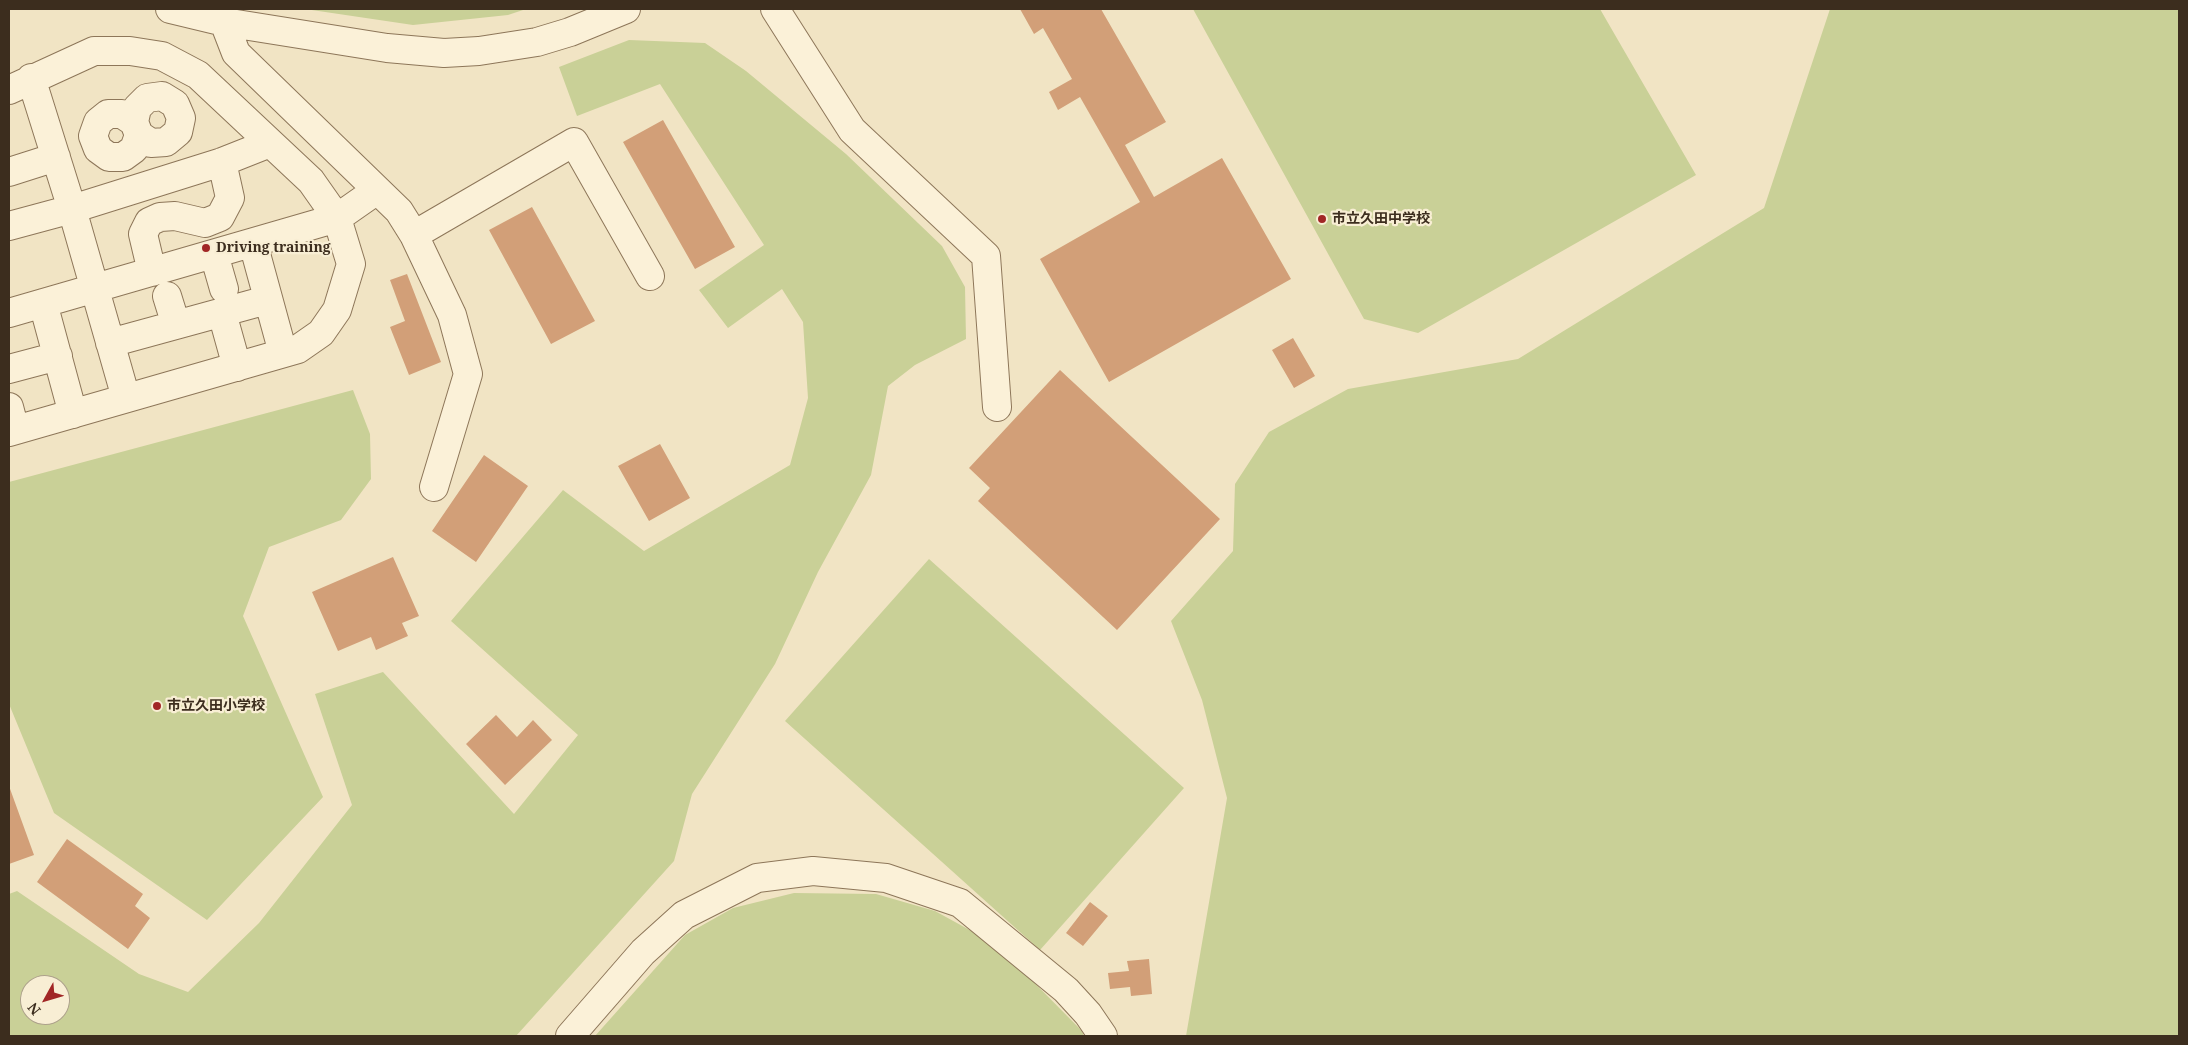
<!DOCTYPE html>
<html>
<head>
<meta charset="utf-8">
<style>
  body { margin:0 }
  #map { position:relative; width:2188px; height:1045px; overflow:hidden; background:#f1e4c4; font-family:"Noto Serif",serif }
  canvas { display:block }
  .frame { position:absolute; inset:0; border:10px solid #3c2d1e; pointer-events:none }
  .north { position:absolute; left:20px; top:975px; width:50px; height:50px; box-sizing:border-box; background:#f8eed4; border:1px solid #ada18b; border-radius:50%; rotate:231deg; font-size:14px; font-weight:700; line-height:20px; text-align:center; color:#3c2d1e }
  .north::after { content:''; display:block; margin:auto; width:18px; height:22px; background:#a12625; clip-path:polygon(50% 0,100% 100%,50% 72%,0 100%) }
</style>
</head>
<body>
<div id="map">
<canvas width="2188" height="1045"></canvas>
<div class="frame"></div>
<div class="north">N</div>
</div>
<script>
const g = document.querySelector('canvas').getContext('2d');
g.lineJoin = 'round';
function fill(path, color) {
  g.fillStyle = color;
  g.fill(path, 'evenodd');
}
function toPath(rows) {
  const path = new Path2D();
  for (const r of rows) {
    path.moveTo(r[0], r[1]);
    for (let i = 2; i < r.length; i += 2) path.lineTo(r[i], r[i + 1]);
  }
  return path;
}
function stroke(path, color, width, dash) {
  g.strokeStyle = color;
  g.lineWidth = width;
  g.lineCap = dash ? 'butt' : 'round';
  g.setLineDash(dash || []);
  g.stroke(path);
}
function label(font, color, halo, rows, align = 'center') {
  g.font = font + ' "Noto Serif","Noto Sans JP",serif';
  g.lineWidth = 4.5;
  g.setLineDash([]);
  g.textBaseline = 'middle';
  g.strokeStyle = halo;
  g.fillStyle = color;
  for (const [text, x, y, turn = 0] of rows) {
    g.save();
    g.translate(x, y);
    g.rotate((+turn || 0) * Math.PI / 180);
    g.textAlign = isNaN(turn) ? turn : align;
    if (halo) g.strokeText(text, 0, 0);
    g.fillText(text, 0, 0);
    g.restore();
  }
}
const green = toPath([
  [305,9,526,9,508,15,413,25],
  [1193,9,1600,9,1696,175,1418,333,1364,319],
  [1830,9,2179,9,2179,1036,1186,1036,1227,798,1202,700,1171,621,1233,551,1235,484,1269,432,1348,389,1518,359,1764,208],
  [629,40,705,43,746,71,846,154,942,246,965,287,966,339,915,365,888,386,871,475,818,572,775,664,692,794,674,861,516,1036,9,1036,9,894,17,891,139,974,188,992,259,923,352,805,315,694,383,672,514,814,578,735,451,621,563,490,644,551,790,465,808,398,803,322,782,289,728,328,699,290,764,245,660,84,577,116,559,67],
  [30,985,60,985,60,1015,30,1015],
  [353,390,370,434,371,479,341,520,269,547,243,616,323,797,207,920,54,813,9,704,9,482],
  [929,559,1184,788,1040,950,785,721],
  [794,893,876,894,935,911,997,945,1082,1031,1084,1036,595,1036,685,935,733,908]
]);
const building = toPath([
  [1020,9,1101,9,1166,122,1125,145,1154,197,1222,158,1291,279,1109,382,1040,259,1140,202,1080,97,1058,110,1049,92,1072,79,1043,28,1034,34],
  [663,120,735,247,695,269,623,142],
  [532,207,595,321,551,344,489,230],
  [407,274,441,362,409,375,390,327,405,321,390,280],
  [1293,338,1315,376,1294,388,1272,350],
  [1060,370,1220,519,1117,630,978,501,990,488,969,468],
  [660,444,690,498,649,521,618,466],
  [484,455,528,486,476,562,432,531],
  [393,557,419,616,402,623,408,636,376,650,371,637,338,651,312,592],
  [496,715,517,737,533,720,552,740,505,785,466,744],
  [9,786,34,855,9,864],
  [67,839,143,894,135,906,150,918,128,949,37,882],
  [1090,902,1108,916,1083,946,1066,933],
  [1149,959,1152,994,1131,996,1130,987,1110,989,1108,973,1129,971,1127,961]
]);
const minor = toPath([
  [170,9,224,22,387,48,444,53,479,51,537,42,570,32,626,9],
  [775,9,852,130,986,256,997,407],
  [224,22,236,53,399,211,414,235,452,315,468,374,434,487],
  [31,78,72,209,126,398],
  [9,90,94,51,130,51,162,56,198,75,311,181,337,218,351,264,337,310,321,333,298,349,9,432],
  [134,122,137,108,147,98,162,96,175,104,181,118,178,132,166,142,151,143,139,135,134,122,122,114,108,114,98,122,93,136,98,149,109,157,123,157,134,149,139,135],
  [9,172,56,157],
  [9,226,72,209,222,162,270,143],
  [414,235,574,142,650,276],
  [253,243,283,353],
  [214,254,224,289],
  [152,272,143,234,149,222,160,217,175,216,205,223,220,217,230,198,222,162],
  [167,296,176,325],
  [43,303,73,414],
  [9,313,337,218,377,190],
  [222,313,237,367],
  [110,343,267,300],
  [9,369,58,356],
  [9,407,15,430],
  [570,1036,643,952,684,915,757,878,813,871,886,878,960,903,1066,990,1088,1014,1103,1036]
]);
const markers = [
  [1322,219,5,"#a12625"],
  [206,248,5,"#a12625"],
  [157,706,5,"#a12625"]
];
const poiNames = [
  ["市立久田中学校",1332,219],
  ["Driving training",216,248],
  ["市立久田小学校",167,706]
];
fill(green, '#c9d097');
fill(building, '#d29f78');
stroke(minor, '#8d7659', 30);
stroke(minor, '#fbf1d8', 28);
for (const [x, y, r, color] of markers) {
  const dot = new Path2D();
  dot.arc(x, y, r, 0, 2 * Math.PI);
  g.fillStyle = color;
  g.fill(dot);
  stroke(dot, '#f8eed4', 2);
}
label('bold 14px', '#3c2d1e', '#f8eed4', poiNames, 'left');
</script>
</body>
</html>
